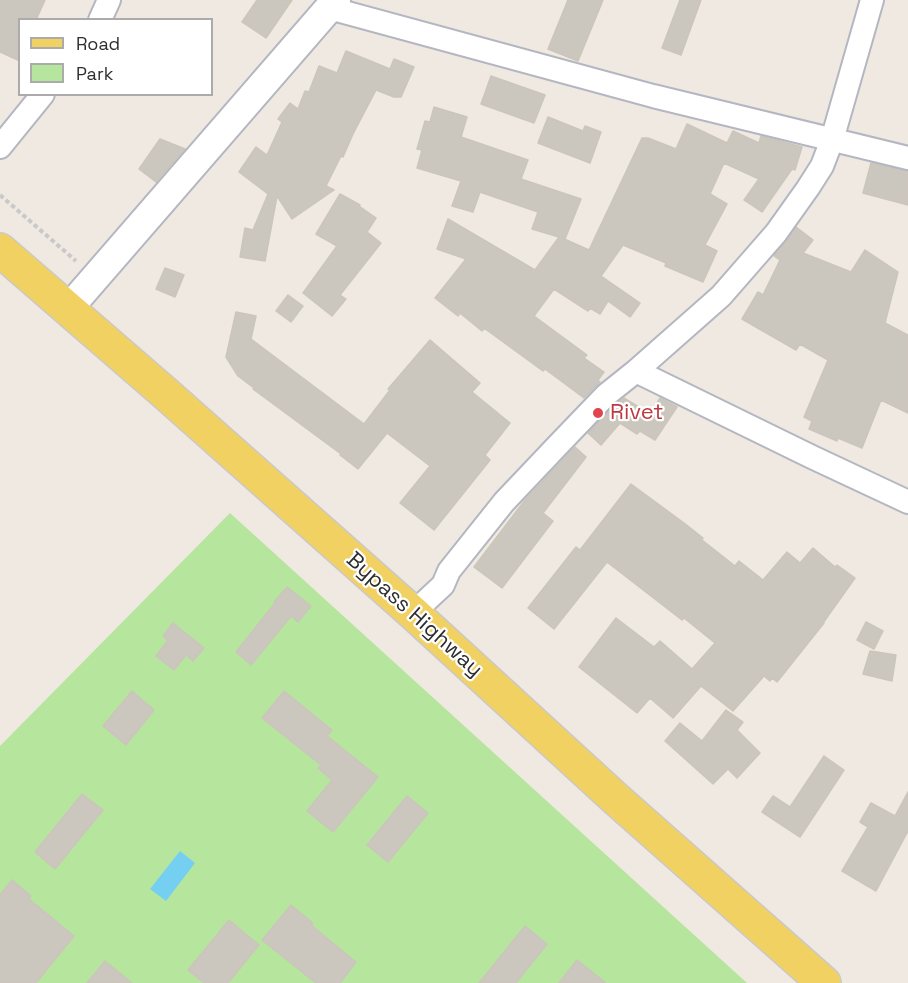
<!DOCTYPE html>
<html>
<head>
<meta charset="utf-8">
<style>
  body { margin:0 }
  #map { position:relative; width:908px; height:983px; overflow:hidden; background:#efe9e1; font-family:"Space Grotesk",sans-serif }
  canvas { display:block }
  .legend { position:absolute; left:18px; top:18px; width:195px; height:78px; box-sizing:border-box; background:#fff; border:2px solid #ababab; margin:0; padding:8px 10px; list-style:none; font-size:18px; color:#2e2e2e }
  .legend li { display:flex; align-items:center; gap:12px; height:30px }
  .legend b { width:30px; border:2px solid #ababab }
</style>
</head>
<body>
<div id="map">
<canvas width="908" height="983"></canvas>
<ul class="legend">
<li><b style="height:8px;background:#f2d163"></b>Road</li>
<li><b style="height:16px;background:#b6e59e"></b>Park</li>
</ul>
</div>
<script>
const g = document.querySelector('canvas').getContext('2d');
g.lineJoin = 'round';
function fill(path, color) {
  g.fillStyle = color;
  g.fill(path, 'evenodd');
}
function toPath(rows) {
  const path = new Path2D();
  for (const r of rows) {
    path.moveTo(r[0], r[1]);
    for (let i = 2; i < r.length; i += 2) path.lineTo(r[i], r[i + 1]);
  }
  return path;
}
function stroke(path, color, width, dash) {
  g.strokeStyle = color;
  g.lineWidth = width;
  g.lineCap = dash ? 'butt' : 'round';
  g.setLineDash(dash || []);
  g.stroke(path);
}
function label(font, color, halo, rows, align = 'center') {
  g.font = font + ' "Space Grotesk",sans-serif';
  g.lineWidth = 4.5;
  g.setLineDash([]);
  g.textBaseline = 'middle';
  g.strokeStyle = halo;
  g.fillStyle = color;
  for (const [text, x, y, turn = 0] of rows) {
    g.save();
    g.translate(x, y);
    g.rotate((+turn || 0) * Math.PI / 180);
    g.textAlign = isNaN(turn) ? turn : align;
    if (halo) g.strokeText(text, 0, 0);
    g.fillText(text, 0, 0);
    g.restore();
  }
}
const green = toPath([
  [230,513,747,983,0,983,0,746]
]);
const water = toPath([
  [180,851,195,863,166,901,150,889]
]);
const building = toPath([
  [0,0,45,0,36,20,20,20,20,61,0,52,0,0],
  [257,0,292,0,266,38,242,22,257,0],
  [568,0,603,0,578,61,548,49,568,0],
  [680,0,701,0,681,55,662,48,680,0],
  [346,51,390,69,394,59,414,67,401,97,394,97,376,90,353,134,343,157,341,156,326,186,334,190,292,219,277,196,265,261,240,257,245,228,253,230,268,194,239,172,256,147,267,155,282,122,278,119,290,103,298,109,305,91,309,92,319,66,337,73,346,51],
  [491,76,545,95,534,123,481,104,491,76],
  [434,107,467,117,461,137,528,160,521,179,581,199,565,239,562,238,589,250,642,138,648,138,676,149,687,124,727,143,733,131,759,143,761,136,802,147,795,170,792,169,762,212,744,200,759,179,724,163,710,194,727,204,705,245,717,251,703,282,665,266,666,263,623,245,601,276,640,303,630,317,608,301,600,314,590,308,588,311,554,289,534,316,587,355,584,358,604,372,598,380,600,382,584,398,545,369,543,371,484,328,482,331,460,313,458,316,435,298,466,259,437,249,448,219,535,270,559,237,532,229,538,212,480,192,473,212,452,206,461,181,417,168,422,150,417,149,425,121,430,122,434,107],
  [548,117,583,131,585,126,601,132,590,163,538,143,548,117],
  [160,139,185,149,156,182,139,169,160,139],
  [871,163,908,171,908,205,863,193,871,163],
  [340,194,360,205,359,206,376,218,367,232,381,243,340,295,346,299,332,316,303,293,337,246,316,234,340,194],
  [796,227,813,240,803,253,851,272,865,250,898,272,885,323,908,335,908,413,881,400,862,448,838,438,837,441,809,429,812,421,804,417,828,360,800,344,796,350,742,319,758,292,763,295,780,260,774,256,796,227],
  [165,268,184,275,175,297,156,289,165,268],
  [288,295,303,306,291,322,276,311,288,295],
  [236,312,256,316,251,339,364,424,390,390,388,389,430,340,480,383,472,392,510,423,485,455,490,460,434,530,400,503,430,466,387,433,358,469,340,455,341,454,253,389,254,388,238,376,226,357,236,312],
  [624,398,650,414,660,398,677,407,655,440,640,431,637,434,620,423,601,445,588,433,615,405,624,398],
  [575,447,586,457,543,513,553,521,502,588,474,567,525,500,575,447],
  [631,484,684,523,703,538,702,540,735,566,739,561,763,580,787,552,800,563,813,548,835,567,837,565,855,578,823,623,824,623,777,682,772,678,770,681,764,676,733,711,701,686,673,718,650,698,637,713,579,667,616,618,654,647,660,641,692,669,715,643,684,618,682,620,607,562,554,629,528,608,576,547,580,550,631,484],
  [287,587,311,606,298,622,291,616,251,665,236,652,275,603,274,602,287,587],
  [866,622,883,631,874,649,857,640,866,622],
  [173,623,204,648,193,661,186,655,174,670,156,656,168,640,163,636,173,623],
  [870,651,896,655,892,681,863,674,870,651],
  [132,691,154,710,126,745,103,726,132,691],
  [284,691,332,730,327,736,378,777,333,832,307,811,332,780,318,768,321,765,262,718,284,691],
  [726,710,743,722,737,730,760,753,737,778,728,769,713,784,665,741,680,723,702,741,726,710],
  [824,756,844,770,800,837,762,812,773,796,790,807,824,756],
  [908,792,908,831,876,891,842,871,868,827,860,822,871,803,895,816,908,792],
  [82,794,103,810,55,869,35,852,82,794],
  [407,796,428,813,388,862,367,845,407,796],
  [12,880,31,896,29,899,74,936,36,983,0,983,0,895,12,880],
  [291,905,313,923,311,925,356,962,340,983,316,983,262,940,291,905],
  [229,920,259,945,228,983,204,983,188,970,229,920],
  [525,926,547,944,516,983,479,983,525,926],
  [577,960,606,983,559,983,577,960],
  [105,961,132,983,87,983,105,961]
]);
const path = toPath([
  [0,195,76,261]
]);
const minor = toPath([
  [329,8,653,96,908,158],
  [100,20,109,0],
  [0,147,43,94],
  [636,371,812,457,908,502],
  [413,613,443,585,449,571,504,502,559,444,606,395,636,371,721,296,776,233,808,188,822,166,832,140,872,0]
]);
const tertiary = toPath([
  [68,309,336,0]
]);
const primary = toPath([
  [0,250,165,393,413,613,616,799,824,983]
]);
const markers = [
  [598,413,6,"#e0444e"]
];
const healthNames = [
  ["Rivet",610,413]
];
const streetNames = [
  ["Bypass Highway",414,615,42]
];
fill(green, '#b6e59e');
fill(water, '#75cff0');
fill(building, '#cbc7bf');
stroke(building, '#cbc5ba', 1.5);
stroke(minor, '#b4b7c1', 26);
stroke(tertiary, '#b4b7c1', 32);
stroke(primary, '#c9c9c9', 36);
stroke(path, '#c9c9c9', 4, [4.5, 3]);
stroke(minor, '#fff', 22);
stroke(tertiary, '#fff', 28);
stroke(primary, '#f2d163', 33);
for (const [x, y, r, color] of markers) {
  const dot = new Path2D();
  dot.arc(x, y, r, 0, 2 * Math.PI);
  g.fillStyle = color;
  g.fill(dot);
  stroke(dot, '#fff', 2);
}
label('22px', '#be3a42', '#fff', healthNames, 'left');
label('22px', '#2e2e2e', '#fff', streetNames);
</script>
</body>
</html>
